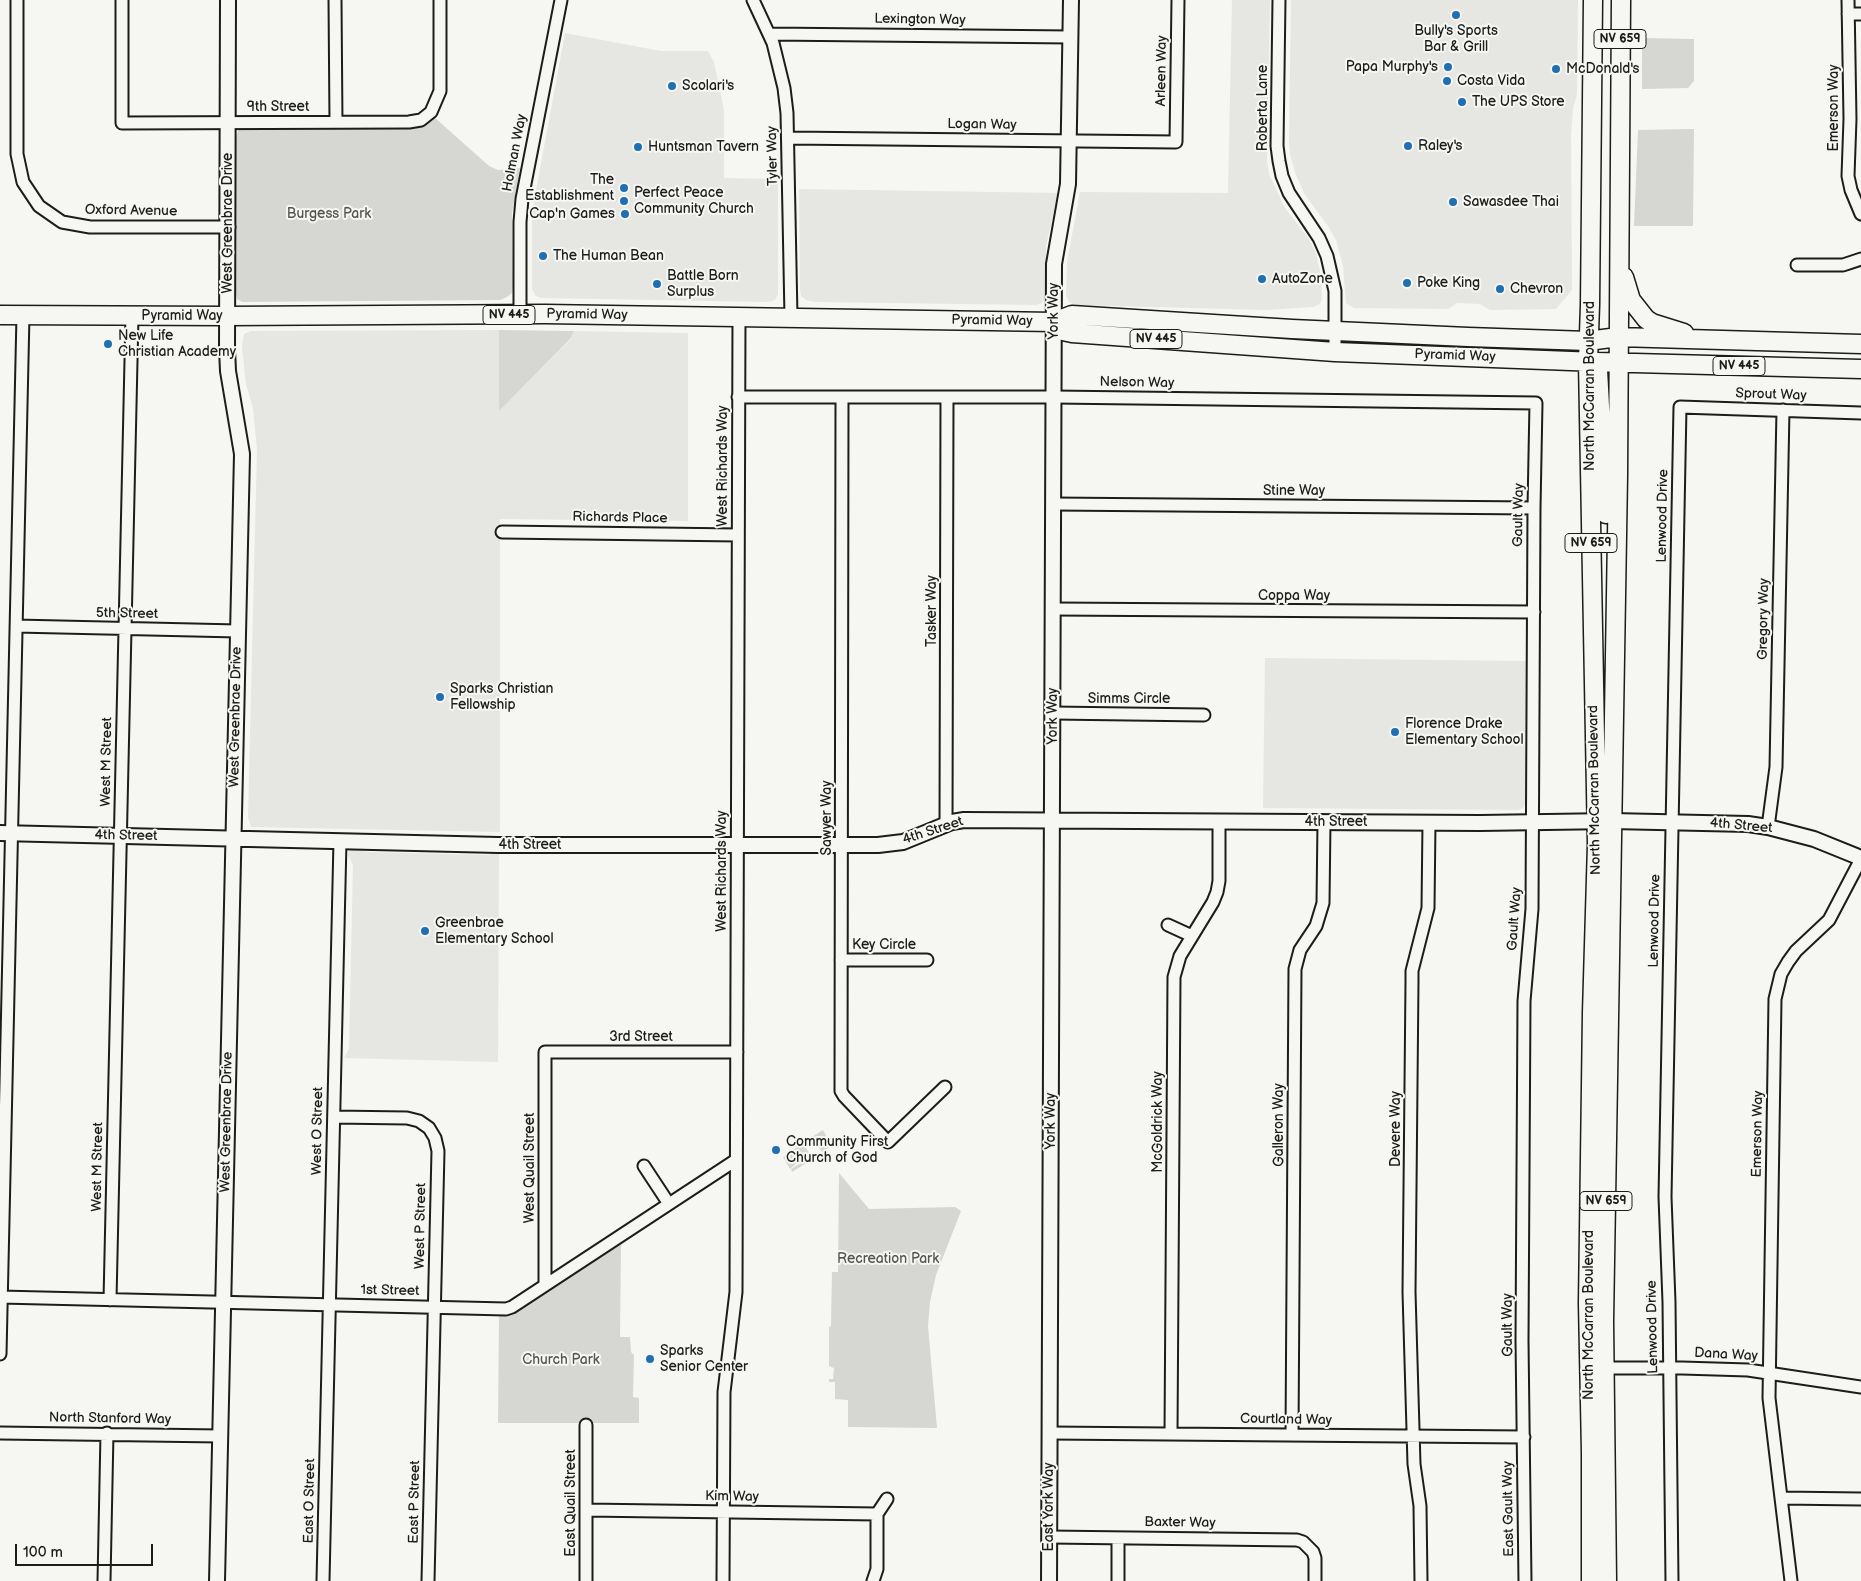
<!DOCTYPE html>
<html>
<head>
<meta charset="utf-8">
<style>
  body { margin:0 }
  #map { position:relative; width:1861px; height:1581px; overflow:hidden; background:#f6f6f2; font-family:"Balsamiq Sans",sans-serif }
  canvas { display:block }
  .scale { position:absolute; left:15px; top:1544px; width:138px; height:22px; box-sizing:border-box; border:2px solid #1c1c1c; border-top:0; padding-left:6px; font-size:15px; line-height:18px; white-space:nowrap; color:#1c1c1c; -webkit-text-stroke:4px #f6f6f2; paint-order:stroke }
</style>
</head>
<body>
<div id="map">
<canvas width="1861" height="1581"></canvas>
<div class="scale">100 m</div>
</div>
<script>
const g = document.querySelector('canvas').getContext('2d');
g.lineJoin = 'round';
function fill(path, color) {
  g.fillStyle = color;
  g.fill(path, 'evenodd');
}
function toPath(rows) {
  const path = new Path2D();
  for (const r of rows) {
    path.moveTo(r[0], r[1]);
    for (let i = 2; i < r.length; i += 2) path.lineTo(r[i], r[i + 1]);
  }
  return path;
}
function stroke(path, color, width, dash) {
  g.strokeStyle = color;
  g.lineWidth = width;
  g.lineCap = dash ? 'butt' : 'round';
  g.setLineDash(dash || []);
  g.stroke(path);
}
function label(font, color, halo, rows, align = 'center') {
  g.font = font + ' "Balsamiq Sans",sans-serif';
  g.lineWidth = 4;
  g.setLineDash([]);
  g.textBaseline = 'middle';
  g.strokeStyle = halo;
  g.fillStyle = color;
  for (const [text, x, y, turn = 0] of rows) {
    g.save();
    g.translate(x, y);
    g.rotate((+turn || 0) * Math.PI / 180);
    g.textAlign = isNaN(turn) ? turn : align;
    if (halo) g.strokeText(text, 0, 0);
    g.fillText(text, 0, 0);
    g.restore();
  }
}
const built = toPath([
  [1232,0,1270,0,1267,161,1269,174,1285,208,1309,239,1316,254,1321,275,1322,299,1320,304,1313,307,1266,310,1076,305,1069,302,1066,296,1067,262,1080,192,1228,193],
  [1291,0,1578,0,1577,95,1573,108,1571,136,1572,290,1556,309,1490,310,1480,304,1457,303,1448,309,1354,308,1346,303,1343,266,1336,240,1328,226,1305,195,1296,175,1290,155,1289,140],
  [565,33,661,51,708,51,714,62,724,110,724,178,778,179,778,294,775,300,768,302,541,298,536,296,532,289,532,212],
  [799,189,1058,193,1046,246,1045,298,1042,303,1036,305,814,302,806,300,801,296,800,290],
  [499,330,499,410,571,339,574,331,688,333,688,521,500,519,500,832,251,827,248,817,257,449,253,408,246,384,244,366,242,347,244,334,251,331],
  [1265,658,1526,661,1525,804,1523,808,1518,810,1263,808],
  [353,848,367,852,489,855,493,852,499,853,498,1062,344,1058,349,1049,353,865,348,855,349,851]
]);
const green = toPath([
  [1642,38,1694,39,1694,81,1688,88,1642,89],
  [434,117,489,166,498,170,520,168,512,213,513,287,512,293,507,297,500,300,242,302,237,299,236,294,236,139,238,130,241,128,423,124],
  [1694,129,1693,226,1634,226,1638,130],
  [499,330,574,331,571,338,499,411],
  [823,1130,832,1146,822,1152,812,1137],
  [803,1143,811,1156,804,1160,812,1157,813,1159,792,1172,791,1169,803,1162,798,1162,790,1169,783,1157],
  [839,1173,869,1209,955,1207,961,1211,936,1275,930,1302,928,1326,937,1428,848,1427,848,1400,835,1399,835,1382,829,1382,829,1379,833,1379,834,1368,829,1366,829,1327,831,1326,832,1272,838,1272],
  [621,1243,620,1337,630,1337,631,1352,634,1355,633,1397,639,1398,639,1423,498,1423,499,1314,516,1312]
]);
const minor = toPath([
  [17,0,17,154,23,182,39,206,62,222,90,227,229,227],
  [122,0,122,123,409,122,421,120,431,112,440,91,440,0],
  [335,0,336,122],
  [753,0,773,43,784,88,787,113,791,317],
  [1279,0,1277,146,1279,161,1282,176,1289,193,1319,238,1327,256,1335,291,1335,352],
  [1848,0,1850,119,1848,176,1851,190,1861,214],
  [1848,14,1861,14],
  [770,34,1071,37],
  [788,138,1176,142,1178,0],
  [1797,265,1843,265,1861,259],
  [520,315,520,222,522,199,561,0],
  [738,397,1054,397,1536,403,1534,508,1532,909,1524,1001,1522,1340,1525,1581],
  [842,397,841,1091,844,1096,888,1142,945,1087],
  [1053,504,1534,508],
  [502,532,738,535],
  [1053,609,1534,612],
  [16,626,238,631],
  [1053,713,1204,715],
  [946,824,947,397],
  [1768,827,1776,767,1783,410],
  [1168,925,1192,936],
  [841,960,927,960],
  [334,1117,407,1118,419,1121,429,1128,435,1138,438,1151,428,1581],
  [644,1166,669,1204],
  [545,1285,545,1052,737,1052],
  [0,1297,506,1309,512,1307,736,1160],
  [110,1300,132,316],
  [0,1354,23,315],
  [1598,1368,1682,1368,1748,1370,1861,1387],
  [586,1425,586,1581],
  [0,1433,220,1436],
  [1049,1433,1524,1437],
  [1171,1434,1174,977,1180,956,1213,902,1217,892,1219,881,1219,821],
  [1292,1435,1295,969,1300,950,1316,926,1323,903,1324,822],
  [1781,1498,1861,1499],
  [586,1510,877,1514],
  [1049,1537,1297,1540,1303,1542,1313,1552,1315,1558,1315,1581],
  [1118,1538,1118,1581],
  [104,1581,107,1433],
  [323,1581,340,841],
  [723,1581,724,1392,736,1292,739,317],
  [873,1581,877,1569,877,1514,887,1499],
  [1421,1581,1420,1506,1414,1464,1409,1292,1412,981,1412,971,1428,908,1429,823],
  [1672,1581,1669,1302,1665,1197,1680,407,1861,413],
  [1791,1581,1769,1398,1775,999,1781,974,1788,962,1796,951,1829,920,1861,859]
]);
const tertiary = toPath([
  [0,833,498,845,878,845,903,842,952,822,964,820,1480,823,1612,821,1748,824,1768,827,1814,839,1861,858],
  [217,1581,242,454,228,371,227,349,228,0],
  [1049,1581,1054,264,1068,184,1071,0]
]);
const primary = toPath([
  [1624,277,1631,300,1646,319,1652,323,1684,333],
  [0,315,227,316,545,314,1054,322,1072,315,1292,329,1468,337,1588,341,1618,337,1861,344],
  [1054,322,1063,331,1072,333,1335,352,1597,362,1861,369],
  [1598,370,1606,514],
  [1591,1581,1591,1453,1588,1303,1592,1013,1597,844,1588,362,1590,305,1593,0],
  [1607,1581,1604,1321,1618,475,1621,0]
]);
const markers = [
  [1456,15,5,"#1f6fb2"],
  [1448,67,5,"#1f6fb2"],
  [1556,69,5,"#1f6fb2"],
  [1447,81,5,"#1f6fb2"],
  [672,86,5,"#1f6fb2"],
  [1462,102,5,"#1f6fb2"],
  [1408,146,5,"#1f6fb2"],
  [638,147,5,"#1f6fb2"],
  [624,188,5,"#1f6fb2"],
  [624,201,5,"#1f6fb2"],
  [1453,202,5,"#1f6fb2"],
  [625,214,5,"#1f6fb2"],
  [543,256,5,"#1f6fb2"],
  [1262,279,5,"#1f6fb2"],
  [1407,283,5,"#1f6fb2"],
  [657,284,5,"#1f6fb2"],
  [1500,289,5,"#1f6fb2"],
  [108,344,5,"#1f6fb2"],
  [440,697,5,"#1f6fb2"],
  [1395,732,5,"#1f6fb2"],
  [425,931,5,"#1f6fb2"],
  [776,1150,5,"#1f6fb2"],
  [650,1359,5,"#1f6fb2"]
];
const shields = [
  [1620,39,52],
  [509,315,52],
  [1156,339,52],
  [1739,366,52],
  [1591,543,52],
  [1606,1201,52]
];
const shieldNames = [
  ["NV 659",1620,39],
  ["NV 445",509,315],
  ["NV 445",1156,339],
  ["NV 445",1739,366],
  ["NV 659",1591,543],
  ["NV 659",1606,1201]
];
const streetNames = [
  ["Lexington Way",920,20,1],
  ["Arleen Way",1162,71,-89],
  ["9th Street",278,107],
  ["Roberta Lane",1263,108,-90],
  ["Emerson Way",1834,108,-90],
  ["Logan Way",982,125,1],
  ["Holman Way",515,153,-79],
  ["Tyler Way",773,156,-91],
  ["Oxford Avenue",131,211,1],
  ["West Greenbrae Drive",228,223,-90],
  ["York Way",1054,311,-90],
  ["Pyramid Way",587,315,1],
  ["Pyramid Way",182,316],
  ["Pyramid Way",992,321,1],
  ["Pyramid Way",1455,356,2],
  ["Nelson Way",1137,383,1],
  ["North McCarran Boulevard",1590,386,-90],
  ["Sprout Way",1771,395,2],
  ["West Richards Way",723,466,-90],
  ["Stine Way",1294,491],
  ["Gault Way",1519,515,-89],
  ["Lenwood Drive",1663,516,-89],
  ["Richards Place",620,518,1],
  ["Coppa Way",1294,596],
  ["Tasker Way",932,611,-90],
  ["5th Street",127,614,1],
  ["Gregory Way",1764,619,-89],
  ["Simms Circle",1129,699],
  ["York Way",1053,716,-90],
  ["West Greenbrae Drive",236,717,-89],
  ["West M Street",107,762,-89],
  ["North McCarran Boulevard",1595,790,-91],
  ["Sawyer Way",827,818,-90],
  ["4th Street",1336,822],
  ["4th Street",1741,826,5],
  ["4th Street",933,831,-18],
  ["4th Street",126,836,1],
  ["4th Street",530,845],
  ["West Richards Way",722,871,-90],
  ["Gault Way",1515,919,-86],
  ["Lenwood Drive",1655,921,-89],
  ["Key Circle",884,945],
  ["3rd Street",641,1037],
  ["York Way",1051,1121,-90],
  ["West Greenbrae Drive",227,1122,-89],
  ["McGoldrick Way",1158,1122,-90],
  ["Galleron Way",1279,1125,-90],
  ["Devere Way",1396,1129,-90],
  ["West O Street",318,1131,-89],
  ["Emerson Way",1758,1134,-89],
  ["West M Street",98,1167,-89],
  ["West Quail Street",530,1168,-90],
  ["West P Street",421,1226,-89],
  ["1st Street",390,1291,1],
  ["North McCarran Boulevard",1589,1315,-90],
  ["Gault Way",1508,1325,-90],
  ["Lenwood Drive",1653,1327,-91],
  ["Dana Way",1726,1355,3],
  ["North Stanford Way",110,1419,1],
  ["Courtland Way",1286,1420,1],
  ["Kim Way",732,1497,1],
  ["East O Street",310,1501,-89],
  ["East P Street",415,1502,-89],
  ["East Quail Street",571,1503,-90],
  ["East York Way",1049,1507,-90],
  ["East Gault Way",1509,1509,-91],
  ["Baxter Way",1180,1523,1]
];
const poiNames = [
  ["Bully's Sports",1456,31,"center"],
  ["Bar & Grill",1456,47,"center"],
  ["Papa Murphy's",1438,67,"right"],
  ["McDonald's",1566,69],
  ["Costa Vida",1457,81],
  ["Scolari's",682,86],
  ["The UPS Store",1472,102],
  ["Raley's",1418,146],
  ["Huntsman Tavern",648,147],
  ["The",614,180,"right"],
  ["Establishment",614,196,"right"],
  ["Perfect Peace",634,193],
  ["Community Church",634,209],
  ["Sawasdee Thai",1463,202],
  ["Cap'n Games",615,214,"right"],
  ["The Human Bean",553,256],
  ["Battle Born",667,276],
  ["Surplus",667,292],
  ["AutoZone",1272,279],
  ["Poke King",1417,283],
  ["Chevron",1510,289],
  ["New Life",118,336],
  ["Christian Academy",118,352],
  ["Sparks Christian",450,689],
  ["Fellowship",450,705],
  ["Florence Drake",1405,724],
  ["Elementary School",1405,740],
  ["Greenbrae",435,923],
  ["Elementary School",435,939],
  ["Community First",786,1142],
  ["Church of God",786,1158],
  ["Sparks",660,1351],
  ["Senior Center",660,1367]
];
const parkNames = [
  ["Burgess Park",329,214],
  ["Recreation Park",888,1259],
  ["Church Park",561,1360]
];
fill(built, '#e6e6e2');
fill(green, '#d6d6d2');
stroke(minor, '#1c1c1c', 15);
stroke(tertiary, '#1c1c1c', 18);
stroke(primary, '#1c1c1c', 21);
stroke(minor, '#f6f6f2', 11);
stroke(tertiary, '#f6f6f2', 14);
stroke(primary, '#f6f6f2', 18);
for (const [x, y, r, color] of markers) {
  const dot = new Path2D();
  dot.arc(x, y, r, 0, 2 * Math.PI);
  g.fillStyle = color;
  g.fill(dot);
  stroke(dot, '#f6f6f2', 2);
}
for (const [x, y, w] of shields) {
  const box = new Path2D();
  box.roundRect(x - w / 2, y - 9.5, w, 19, 4);
  g.fillStyle = '#f6f6f2';
  g.fill(box);
  stroke(box, '#1c1c1c', 1);
}
label('bold 12px', '#1c1c1c', null, shieldNames);
label('14px', '#1c1c1c', '#f6f6f2', streetNames);
label('14px', '#1c1c1c', '#f6f6f2', poiNames, 'left');
label('14px', '#545453', '#f6f6f2', parkNames);
</script>
</body>
</html>
